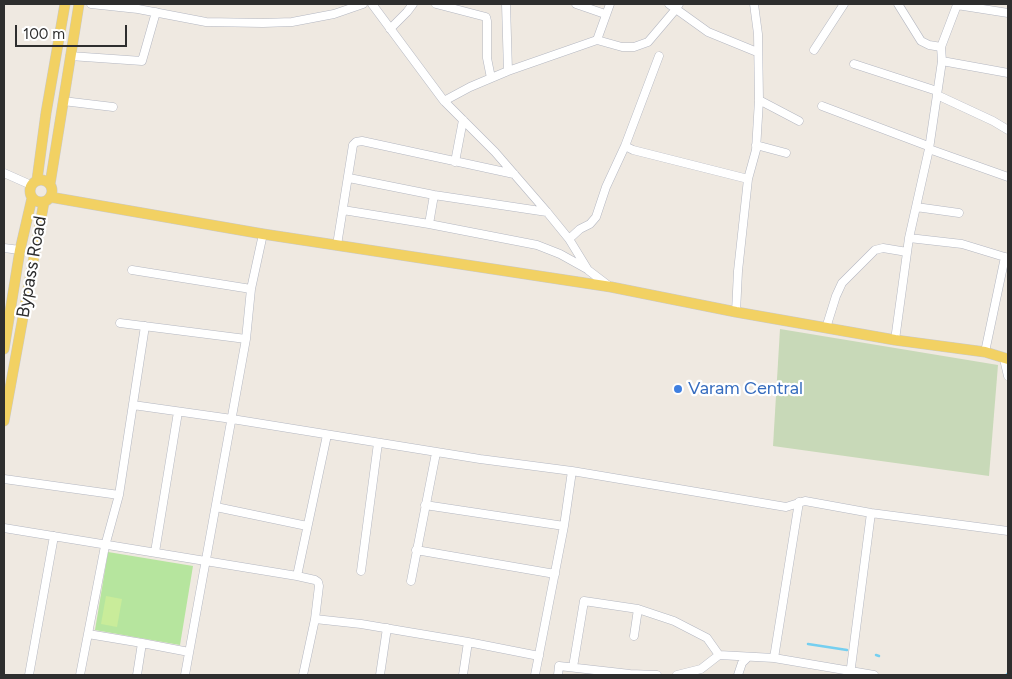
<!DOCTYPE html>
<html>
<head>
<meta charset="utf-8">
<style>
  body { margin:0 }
  #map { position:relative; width:1012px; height:679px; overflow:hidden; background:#efe9e1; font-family:Figtree,sans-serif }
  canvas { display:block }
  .frame { position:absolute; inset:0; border:5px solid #2e2e2e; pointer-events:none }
  .scale { position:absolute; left:15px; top:25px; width:112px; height:22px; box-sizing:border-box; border:2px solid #2e2e2e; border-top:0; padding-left:6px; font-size:15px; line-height:18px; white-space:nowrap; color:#2e2e2e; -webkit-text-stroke:4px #fff; paint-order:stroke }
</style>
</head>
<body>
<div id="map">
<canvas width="1012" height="679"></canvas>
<div class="frame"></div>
<div class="scale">100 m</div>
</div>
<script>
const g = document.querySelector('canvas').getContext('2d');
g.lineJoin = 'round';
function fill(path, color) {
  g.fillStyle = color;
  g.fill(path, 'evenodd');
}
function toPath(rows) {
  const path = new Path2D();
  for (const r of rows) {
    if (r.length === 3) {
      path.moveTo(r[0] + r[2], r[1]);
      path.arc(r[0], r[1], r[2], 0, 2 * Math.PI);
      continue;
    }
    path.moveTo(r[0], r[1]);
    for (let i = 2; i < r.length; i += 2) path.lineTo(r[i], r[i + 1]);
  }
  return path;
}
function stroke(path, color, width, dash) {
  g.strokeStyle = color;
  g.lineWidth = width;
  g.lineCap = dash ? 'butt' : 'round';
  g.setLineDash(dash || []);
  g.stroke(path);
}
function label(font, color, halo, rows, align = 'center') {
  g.font = font + ' Figtree,sans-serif';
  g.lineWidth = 4.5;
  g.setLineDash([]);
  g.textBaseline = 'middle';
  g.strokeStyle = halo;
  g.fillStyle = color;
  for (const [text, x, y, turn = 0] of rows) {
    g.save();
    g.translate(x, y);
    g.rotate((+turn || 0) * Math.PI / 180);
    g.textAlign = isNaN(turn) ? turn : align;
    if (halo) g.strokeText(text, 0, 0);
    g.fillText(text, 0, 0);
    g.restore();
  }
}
const green = toPath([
  [108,552,193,566,180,645,95,630]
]);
const cemetery = toPath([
  [780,329,998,365,989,476,773,446]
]);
const pitch = toPath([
  [106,596,122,599,117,627,101,624]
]);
const stream = toPath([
  [808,644,847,650],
  [876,655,879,656],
  [1007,674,1008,674]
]);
const minor = toPath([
  [91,4,138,9,206,22,263,23,292,22,334,14,363,4],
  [372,4,444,101,495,152,547,212,569,239,588,270,609,286],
  [436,4,486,17,487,21,487,58,491,78],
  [506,4,508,71],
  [576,4,605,14],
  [669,4,708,32,757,52],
  [898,4,921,41,929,45,941,47],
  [390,29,407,12,413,4],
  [597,40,610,4],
  [814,50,844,4],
  [70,56,142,61,156,12],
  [659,56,625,146,633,150,748,179],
  [942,61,1008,73],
  [854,64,937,91],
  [937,95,993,121,1008,130],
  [759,100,799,121],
  [63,101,113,107],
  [444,101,470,87,508,71,597,40,622,47,634,47,648,42,676,9,679,4],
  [822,106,928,146],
  [756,145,786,153],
  [929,149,1008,177],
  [455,162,463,120],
  [4,173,31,185],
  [349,178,434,195,547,212],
  [916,207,959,213],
  [343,210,429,224,537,245,560,254,587,269],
  [429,224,434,195],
  [909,238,962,244,1008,258],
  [569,239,580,229,590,224,596,217,606,187,625,146],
  [337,245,353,145,356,142,362,141,514,174],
  [4,248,20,250],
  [132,270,251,289],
  [736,312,738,271,748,179,756,150,759,100,758,34,754,4],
  [120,323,246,339],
  [826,328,836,296,842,283,875,250,883,248,907,252],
  [895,340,909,238,929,149,942,61,941,47,957,5,1008,13],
  [985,352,1005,257],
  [1004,359,1008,376],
  [133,405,232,419,480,459,572,471,786,507,805,501,871,513,1008,531],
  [4,479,119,495,105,546,80,675],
  [119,495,145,326],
  [425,505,564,526],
  [216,507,307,526],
  [4,528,297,576],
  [416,550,555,574],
  [155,552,178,412],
  [361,571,378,443],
  [411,581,436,453],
  [315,619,319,586,318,582,315,580,297,576,327,435],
  [88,634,142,643],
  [634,636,638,609],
  [774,658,799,502],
  [573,667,584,601,638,609,674,621,707,638,719,655,774,658,874,675],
  [29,675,54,536],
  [137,675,142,643,189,652],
  [185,675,246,339,251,289,263,234],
  [303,675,315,619,361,624,468,642,539,656],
  [380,675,387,628],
  [463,675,468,642],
  [535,675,564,526,572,471],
  [558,675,559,666,630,674,657,675],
  [677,675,701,669,719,655],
  [738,675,742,663,748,657],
  [850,675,871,513]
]);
const major = toPath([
  [41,191,11],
  [37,180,46,113,65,4],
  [50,184,79,4],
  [50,197,263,234,611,287,736,312,895,340,985,352,1008,359],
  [4,349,20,250,32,198],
  [4,421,44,202]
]);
const markers = [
  [678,389,5,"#3f7fe0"]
];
const streetNames = [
  ["Bypass Road",32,267,-80]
];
const shopNames = [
  ["Varam Central",688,389]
];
fill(green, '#b6e59e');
fill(cemetery, '#c8d9b8');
fill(pitch, '#c9ec9a');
stroke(stream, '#75cff0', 2.5);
stroke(minor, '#b4b7c1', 9);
stroke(major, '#c9c9c9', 11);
stroke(minor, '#fff', 8);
stroke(major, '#f2d163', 10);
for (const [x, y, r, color] of markers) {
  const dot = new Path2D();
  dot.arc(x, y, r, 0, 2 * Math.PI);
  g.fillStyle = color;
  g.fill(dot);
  stroke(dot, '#fff', 2);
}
label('18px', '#2e2e2e', '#fff', streetNames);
label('18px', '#366cbe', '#fff', shopNames, 'left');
</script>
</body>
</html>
